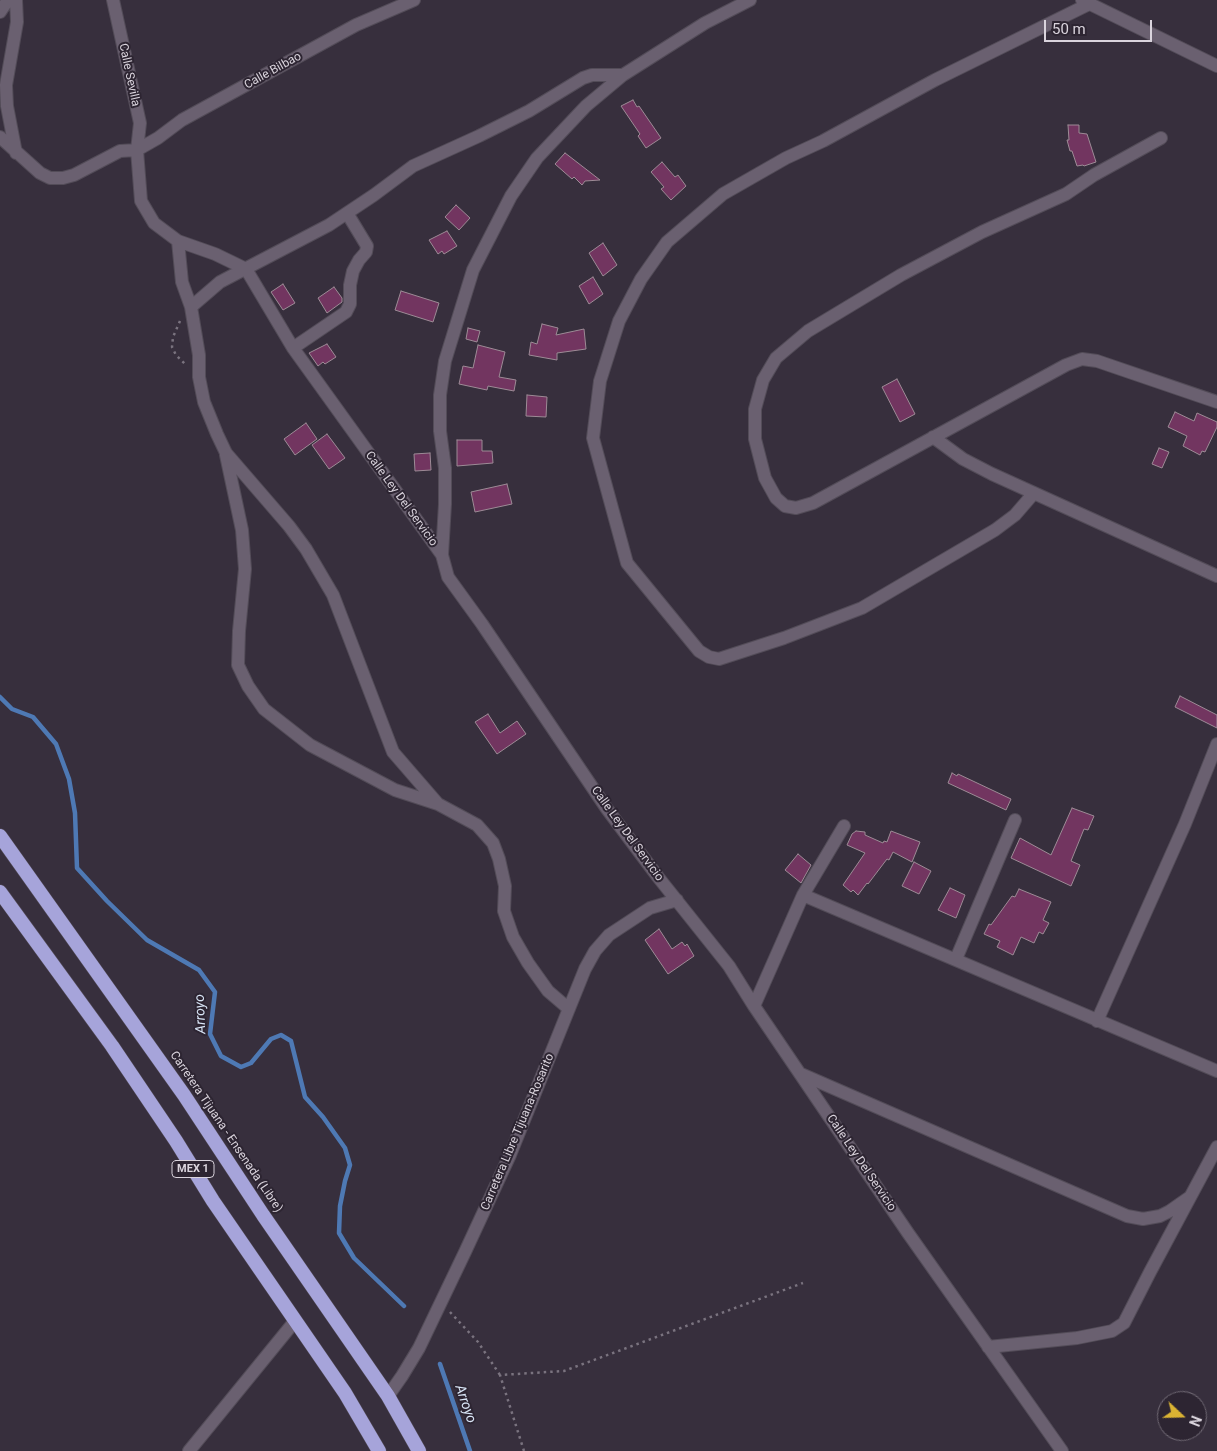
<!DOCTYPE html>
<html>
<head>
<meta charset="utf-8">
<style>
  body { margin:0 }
  #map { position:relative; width:1217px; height:1451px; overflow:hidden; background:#372f3d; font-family:Roboto,sans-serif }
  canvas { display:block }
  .north { position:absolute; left:1157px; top:1391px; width:50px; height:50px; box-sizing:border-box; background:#2d2532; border:1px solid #726b76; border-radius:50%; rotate:111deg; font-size:14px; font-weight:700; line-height:20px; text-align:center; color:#dad4dd }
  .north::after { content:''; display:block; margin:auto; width:18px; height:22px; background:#dab333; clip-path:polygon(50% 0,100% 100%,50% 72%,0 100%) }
  .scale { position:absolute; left:1044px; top:20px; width:108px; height:22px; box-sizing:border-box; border:2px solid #dad4dd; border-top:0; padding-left:6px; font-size:15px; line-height:18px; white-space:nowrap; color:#dad4dd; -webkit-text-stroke:4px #2d2532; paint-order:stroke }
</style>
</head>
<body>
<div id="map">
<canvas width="1217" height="1451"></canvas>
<div class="north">N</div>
<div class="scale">50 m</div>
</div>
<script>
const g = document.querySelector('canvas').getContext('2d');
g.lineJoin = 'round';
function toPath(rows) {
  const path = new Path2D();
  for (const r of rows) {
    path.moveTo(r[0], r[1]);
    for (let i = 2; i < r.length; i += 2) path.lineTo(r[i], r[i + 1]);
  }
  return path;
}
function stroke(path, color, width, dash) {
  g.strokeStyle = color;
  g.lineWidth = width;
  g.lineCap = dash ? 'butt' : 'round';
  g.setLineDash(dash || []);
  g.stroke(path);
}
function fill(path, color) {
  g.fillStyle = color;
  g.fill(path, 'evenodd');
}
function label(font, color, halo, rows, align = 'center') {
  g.font = font + ' Roboto,sans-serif';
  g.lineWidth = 4;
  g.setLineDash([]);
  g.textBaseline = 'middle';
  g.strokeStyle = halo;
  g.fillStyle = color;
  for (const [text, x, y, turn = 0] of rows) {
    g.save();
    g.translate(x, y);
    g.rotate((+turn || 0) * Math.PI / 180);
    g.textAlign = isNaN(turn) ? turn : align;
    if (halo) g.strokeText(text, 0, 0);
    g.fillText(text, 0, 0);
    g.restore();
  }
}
const stream = toPath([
  [0,697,12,709,33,717,56,744,69,779,75,813,77,868,107,901,147,940,199,970,215,992,210,1034,221,1056,241,1067,251,1063,271,1039,281,1035,291,1041,305,1097,323,1117,345,1148,350,1165,345,1181,340,1206,339,1233,354,1258,404,1306],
  [440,1364,470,1451]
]);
const building = toPath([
  [633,100,637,107,639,106,661,138,646,148,638,136,640,134,621,106,633,100],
  [1068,125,1079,125,1079,133,1087,134,1096,162,1084,166,1083,165,1077,166,1072,151,1070,151,1067,140,1069,140,1068,125],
  [565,153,569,156,600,180,585,181,582,185,574,177,572,179,555,164,565,153],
  [662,162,675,177,678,175,686,186,671,200,661,189,664,187,651,172,662,162],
  [456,205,470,218,459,230,445,217,456,205],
  [447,231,457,246,444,254,442,251,438,254,429,240,447,231],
  [603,243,617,265,603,276,589,253,603,243],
  [593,277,603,294,589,304,579,286,593,277],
  [283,284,295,303,283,310,271,292,283,284],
  [334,287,342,298,342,302,327,313,318,298,334,287],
  [401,291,439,303,433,322,395,310,401,291],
  [542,324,558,328,556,335,584,329,586,349,557,353,557,360,529,355,531,342,537,344,542,324],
  [468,328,480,331,477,342,466,339,468,328],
  [327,344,336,357,325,364,323,362,318,366,309,353,327,344],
  [478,345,505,352,499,377,516,380,514,391,488,386,487,390,459,384,463,366,473,368,478,345],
  [897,379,915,414,900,422,882,387,897,379],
  [527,395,547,397,546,417,526,416,527,395],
  [1175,412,1194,421,1197,413,1217,422,1217,427,1205,452,1202,451,1200,455,1183,446,1187,436,1168,427,1175,412],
  [306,423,317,439,295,455,284,439,306,423],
  [327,434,345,458,329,469,312,445,327,434],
  [457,440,482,440,482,451,492,451,493,463,457,466,457,440],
  [1159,448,1169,452,1162,468,1152,464,1159,448],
  [430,453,431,470,415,471,414,454,430,453],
  [507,484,512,504,475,512,471,492,507,484],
  [1180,696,1217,715,1217,728,1175,707,1180,696],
  [488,714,500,733,517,721,526,734,497,754,475,722,488,714],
  [952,773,957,776,958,774,1011,799,1006,810,948,783,952,773],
  [1072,808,1094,816,1088,830,1084,829,1071,861,1080,865,1071,886,1011,858,1020,838,1051,855,1072,808],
  [856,831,865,832,865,835,883,843,884,841,887,842,891,831,920,842,912,862,893,852,889,860,887,859,868,884,867,883,858,895,853,890,851,892,843,885,865,853,847,845,852,834,856,831],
  [798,854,811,865,801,883,785,870,798,854],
  [914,862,931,871,919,894,902,886,914,862],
  [950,888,965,895,956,918,938,910,950,888],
  [1019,889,1051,902,1043,920,1049,923,1043,934,1039,932,1034,943,1021,937,1013,955,997,947,1000,941,984,934,989,924,991,925,1012,896,1015,897,1019,889],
  [659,929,672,949,682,942,685,946,687,944,694,956,668,974,645,940,659,929]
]);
const path = toPath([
  [180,321,173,337,172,347,176,355,185,364],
  [450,1312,478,1342,500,1375],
  [524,1451,500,1375,564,1371,803,1283]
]);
const minor = toPath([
  [113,0,140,123,137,150,141,201,154,223,178,241,182,282,191,307,199,355,199,377,204,402,217,434,226,453,289,526,306,549,333,595,393,752,438,804,477,825,493,843,499,859,505,886,504,911,513,937,528,963,548,991,569,1009],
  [1082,0,1217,66],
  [0,12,8,0],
  [0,137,40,173,50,178,63,178,74,175,120,151,137,150,158,138,182,120,356,25,414,0],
  [1161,138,1094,175,1066,194,982,232,901,275,808,331,776,358,763,380,755,409,755,439,765,478,776,498,785,506,796,508,813,503,1066,365,1082,359,1097,361,1217,402],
  [16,153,7,106,6,85,17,22,16,0],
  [178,241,215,254,246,269,293,348,442,555,448,577,482,624,607,809,658,877,729,966,754,1006,908,1233,1062,1451],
  [191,307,220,282,329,225,374,195,413,166,479,136,529,111,583,78,592,75,623,75],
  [293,348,346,312,350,304,350,285,353,271,359,260,366,252,367,246,347,213],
  [933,437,963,459,992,474,1217,576],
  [226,455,242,530,245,569,239,631,238,665,248,686,264,709,310,745,395,790,438,804],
  [1034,493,1015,515,995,530,862,608,784,638,719,659,709,657,699,651,627,563,593,438,600,381,619,321,641,279,667,242,723,194,786,158,823,141,935,80,1089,4],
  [442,555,445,504,445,468,440,431,440,395,445,361,473,270,511,196,537,158,586,106,623,75,705,23,750,0],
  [803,895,1217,1071],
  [956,959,1015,820],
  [754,1006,803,895,844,826],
  [1097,1021,1185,824,1217,744],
  [801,1074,1127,1216,1143,1219,1160,1216,1170,1211,1190,1197],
  [988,1347,1077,1338,1112,1331,1124,1323,1150,1272,1217,1147],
  [388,1396,402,1376,419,1348,465,1252,510,1155,585,969,595,951,609,935,650,908,677,900],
  [189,1451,295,1321]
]);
const trunk = toPath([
  [0,836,184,1095,263,1215,388,1396,419,1451],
  [0,892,112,1046,176,1141,213,1201,345,1393,379,1451]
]);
const shields = [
  [193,1169,42]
];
const shieldNames = [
  ["MEX 1",193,1169]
];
const streetNames = [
  ["Calle Bilbao",273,71,-29],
  ["Calle Sevilla",129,75,78],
  ["Calle Ley Del Servicio",401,499,54],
  ["Calle Ley Del Servicio",627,834,54],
  ["Carretera Tijuana - Ensenada (Libre)",226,1132,56],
  ["Carretera Libre Tijuana-Rosarito",518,1132,-67],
  ["Calle Ley Del Servicio",861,1163,56]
];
const waterNames = [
  ["Arroyo",201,1014,-92],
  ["Arroyo",465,1404,71]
];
stroke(stream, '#4e79b4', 4.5);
fill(building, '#723560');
stroke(building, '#9d8b96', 1);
stroke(minor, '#534c58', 14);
stroke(trunk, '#534c58', 15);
stroke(path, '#7a737f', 2.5, [2.5, 4]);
stroke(minor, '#6a6070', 12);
stroke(trunk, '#a6a4da', 14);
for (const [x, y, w] of shields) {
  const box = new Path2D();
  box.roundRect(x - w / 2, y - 8.5, w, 17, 4);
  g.fillStyle = '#2d2532';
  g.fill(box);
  stroke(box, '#dad4dd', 1);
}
label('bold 11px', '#dad4dd', null, shieldNames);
label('12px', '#dad4dd', '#2d2532', streetNames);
label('italic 14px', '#d9e5f6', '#2d2532', waterNames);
</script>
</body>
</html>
